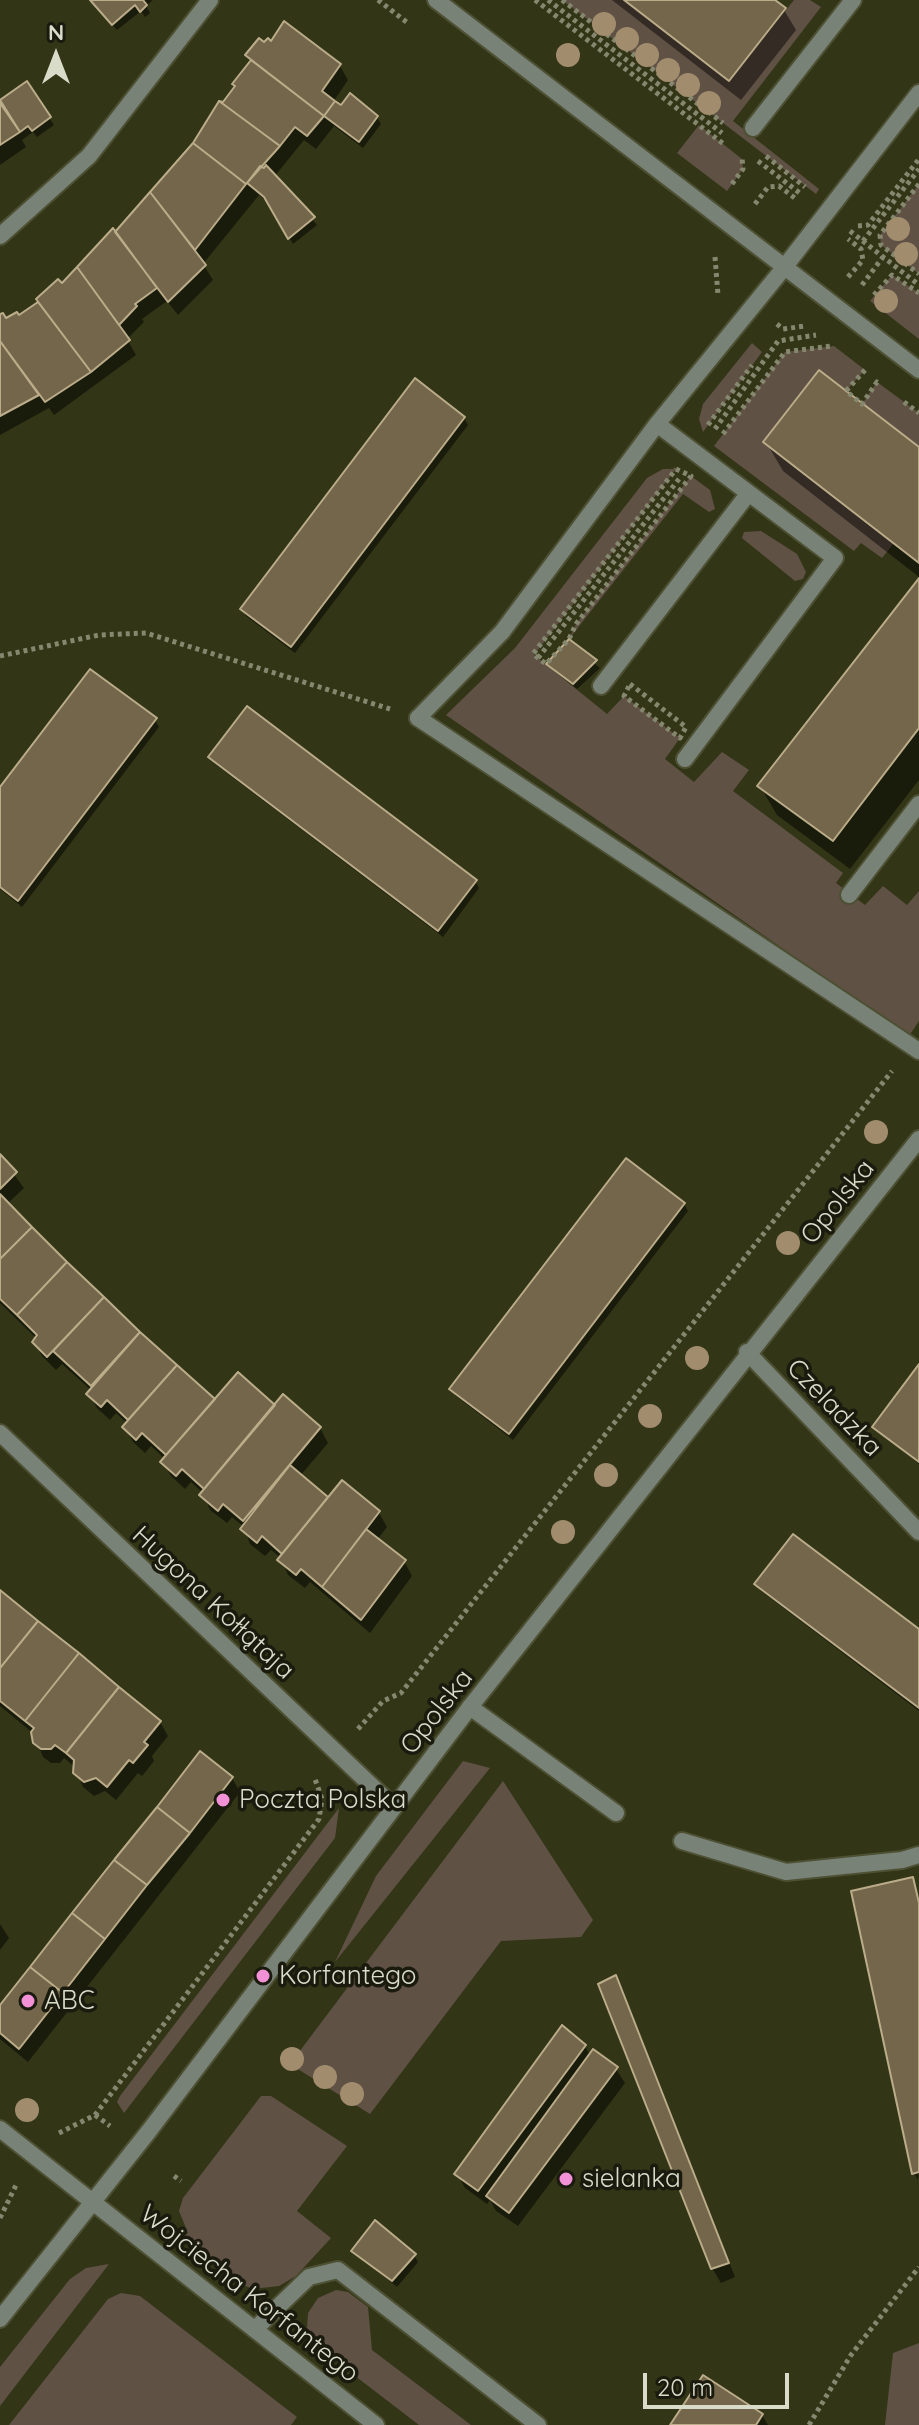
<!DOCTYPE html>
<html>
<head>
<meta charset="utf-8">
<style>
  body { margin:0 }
  #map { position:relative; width:919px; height:2425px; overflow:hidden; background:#323516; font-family:Quicksand,sans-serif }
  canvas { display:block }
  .north { position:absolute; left:16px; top:16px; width:80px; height:80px; -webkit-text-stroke:6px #1a1b0e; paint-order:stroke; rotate:0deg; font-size:22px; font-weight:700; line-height:32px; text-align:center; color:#dadcca }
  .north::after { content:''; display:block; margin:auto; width:28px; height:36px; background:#dadcca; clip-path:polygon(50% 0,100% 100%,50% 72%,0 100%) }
  .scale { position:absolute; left:643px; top:2373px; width:146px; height:36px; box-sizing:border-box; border:4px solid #dadcca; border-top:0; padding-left:10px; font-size:24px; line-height:28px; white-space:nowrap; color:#dadcca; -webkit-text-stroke:6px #1a1b0e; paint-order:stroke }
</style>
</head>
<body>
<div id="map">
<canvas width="919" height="2425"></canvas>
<div class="north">N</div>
<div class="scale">20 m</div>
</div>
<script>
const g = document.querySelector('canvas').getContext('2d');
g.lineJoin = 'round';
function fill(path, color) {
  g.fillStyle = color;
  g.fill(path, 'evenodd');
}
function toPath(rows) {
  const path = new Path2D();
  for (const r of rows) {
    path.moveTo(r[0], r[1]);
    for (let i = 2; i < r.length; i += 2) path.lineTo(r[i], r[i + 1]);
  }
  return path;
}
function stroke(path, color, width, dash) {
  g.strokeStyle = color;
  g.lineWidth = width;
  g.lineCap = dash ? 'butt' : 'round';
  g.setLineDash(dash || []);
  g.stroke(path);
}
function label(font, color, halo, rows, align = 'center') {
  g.font = font + ' Quicksand,sans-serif';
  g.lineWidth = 7;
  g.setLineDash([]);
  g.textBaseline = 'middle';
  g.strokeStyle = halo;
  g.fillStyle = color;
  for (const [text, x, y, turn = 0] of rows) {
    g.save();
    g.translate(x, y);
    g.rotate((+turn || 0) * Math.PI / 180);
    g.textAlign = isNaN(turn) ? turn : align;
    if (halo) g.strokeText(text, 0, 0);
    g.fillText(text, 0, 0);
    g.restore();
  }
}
const green = toPath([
  [562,0,624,0,729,81,794,0,810,0,821,7,733,121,819,189,816,194],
  [699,125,742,159,743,169,727,191,677,153],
  [919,184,919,274,881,245,880,235],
  [892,275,919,293,919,339,870,301],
  [752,343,762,352,703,432,699,419,703,404],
  [834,346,865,370,846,391,819,371,894,543,882,558,861,543,854,551,714,446,785,352],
  [877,382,919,413,919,447,862,404],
  [663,469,676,469,534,655,607,714,624,696,680,738,665,759,694,782,722,752,749,770,733,791,843,873,836,883,865,905,883,886,907,905,919,891,919,1021,909,1036,446,715,515,648,647,478],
  [691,476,710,490,715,509,709,512,683,494,569,639,576,624],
  [761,531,797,554,806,572,803,579,795,581,742,538,744,532],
  [463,1761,490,1768,335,1962,376,1876],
  [503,1781,593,1920,581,1937,501,1941,370,2114,296,2068,299,2052],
  [339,1808,335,1838,124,2113,117,2102,120,2096],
  [261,2096,271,2096,347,2146,297,2211,331,2238,296,2276,279,2286,253,2289,233,2281,181,2239,188,2233,179,2211,183,2198],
  [109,2264,0,2406,0,2367,70,2279,86,2268],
  [336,2290,348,2292,368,2307,372,2350,471,2425,419,2425,316,2346,307,2329,308,2313,318,2298],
  [121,2293,140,2296,297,2417,291,2425,9,2425,108,2299],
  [919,2343,919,2425,885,2425,893,2353]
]);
const shadow = toPath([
  [90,0,153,0,146,6,150,13,145,17,141,11,117,30],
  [612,0,772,0,784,10,796,30,741,100],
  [247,56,340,66,348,80,333,102,342,108,377,117,381,124,363,148,334,126,316,149,304,140,274,177,317,225,293,244,270,204,259,195,203,264,213,280,178,315,167,301,142,319,144,322,127,339,136,355,54,415,49,408,0,435,0,317,6,321,18,318,41,303,95,254,92,250,133,218,130,214,176,161,181,164,206,129,204,125,237,88,251,62],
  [26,84,54,125,37,137,33,132,22,140,26,147,0,165,0,107,6,111,1,102],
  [464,418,468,425,295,653,246,616,242,609],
  [766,442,919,450,919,577,783,471],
  [919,581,919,780,850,869,777,815,760,786],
  [569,642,600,668,577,689,548,664],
  [155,720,159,727,22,907,0,889,0,790],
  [211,758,475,881,479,888,443,937,215,764],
  [0,1156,24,1188,7,1204,139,1334,215,1402,275,1408,320,1428,328,1443,300,1476,328,1500,342,1482,379,1513,387,1527,377,1540,404,1561,412,1576,370,1633,310,1582,305,1588,288,1575,281,1558,271,1550,265,1556,250,1544,244,1527,232,1517,227,1523,210,1510,203,1493,191,1482,185,1489,171,1476,163,1462,165,1459,151,1446,145,1453,133,1442,125,1427,128,1424,116,1413,110,1420,97,1408,89,1394,92,1391,62,1364,56,1370,42,1356,34,1342,37,1339,0,1303],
  [684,1204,688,1211,513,1440,456,1396,452,1389],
  [919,1368,919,1464,875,1427],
  [757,1585,919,1631,919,1711,761,1591],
  [0,1593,160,1722,168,1736,152,1756,154,1761,142,1776,138,1773,116,1800,105,1791,94,1796,83,1787,75,1767,64,1758,60,1763,51,1763,43,1757,33,1733,0,1706],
  [232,1778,240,1792,28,2062,0,2039,0,2008],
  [912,1880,919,1898,918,2180,914,2173],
  [0,1924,9,1938,0,1950],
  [615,1977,623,1991,735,2277,721,2283,712,2268],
  [585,2046,590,2055,616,2069,625,2083,518,2226,496,2211,490,2200,487,2204,465,2188,457,2174],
  [354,2251,414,2255,418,2262,397,2287],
  [762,2415,768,2425,672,2425]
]);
const building = toPath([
  [90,0,143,0,147,5,140,12,135,5,112,25,90,0],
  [624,0,775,0,786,8,729,81,624,0],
  [284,21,341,64,322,91,335,101,324,116,245,55,259,38,264,42,268,38,271,41,284,21],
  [251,60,324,116,307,136,295,127,280,146,219,101,223,102,235,86,232,84,251,60],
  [27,81,51,117,32,131,28,126,20,132,0,100,27,81],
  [350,93,378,116,359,142,324,116,335,101,341,105,350,93],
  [219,101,280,146,246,184,193,143,219,101],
  [0,103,20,132,0,145,0,103],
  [193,143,246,184,195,250,150,192,193,143],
  [266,165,315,217,288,239,264,197,247,183,260,166,264,168,266,165],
  [150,192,206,265,168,302,115,232,150,192],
  [113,228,157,288,135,304,137,306,119,325,77,267,113,228],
  [77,267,130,340,91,372,36,299,58,279,62,283,77,267],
  [38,302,91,372,45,402,0,341,0,314,3,313,6,318,17,312,19,315,38,302],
  [0,341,39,395,0,416,0,341],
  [819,370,919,447,919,563,763,442,819,370],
  [415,378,465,417,291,647,240,609,415,378],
  [919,578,919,728,833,841,757,786,919,578],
  [569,639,597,660,573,684,546,664,569,639],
  [90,669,157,718,18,901,0,887,0,787,90,669],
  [247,706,477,880,438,931,208,757,247,706],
  [0,1154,17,1172,0,1189,0,1154],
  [626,1158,685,1203,509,1434,449,1389,626,1158],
  [0,1194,32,1227,0,1259,0,1194],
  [32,1227,67,1262,17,1315,0,1299,0,1259,32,1227],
  [67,1262,104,1297,47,1357,32,1342,37,1335,17,1315,67,1262],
  [104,1297,140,1332,91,1386,53,1351,104,1297],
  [140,1332,177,1365,128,1420,107,1400,101,1407,86,1394,140,1332],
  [919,1364,919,1462,872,1427,919,1364],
  [177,1365,215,1399,166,1455,142,1433,136,1440,122,1427,177,1365],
  [238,1372,275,1405,204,1489,182,1469,176,1476,160,1462,238,1372],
  [283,1394,321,1427,243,1521,223,1504,218,1511,199,1495,283,1394],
  [290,1465,328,1497,282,1554,262,1536,257,1543,240,1529,290,1465],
  [342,1480,380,1511,322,1587,301,1569,296,1575,277,1560,342,1480],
  [366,1529,406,1560,361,1620,322,1587,366,1529],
  [793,1534,919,1629,919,1708,754,1584,793,1534],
  [0,1590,38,1621,0,1668,0,1590],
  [38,1621,79,1653,25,1721,0,1701,0,1668,38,1621],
  [79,1653,119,1687,66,1753,55,1745,51,1749,41,1749,33,1743,31,1732,34,1728,25,1721,79,1653],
  [119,1687,161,1721,144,1742,148,1745,133,1763,129,1760,107,1787,96,1778,84,1782,73,1773,74,1760,66,1753,119,1687],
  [200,1751,233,1777,190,1833,157,1807,200,1751],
  [157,1807,190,1833,147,1885,114,1860,157,1807],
  [114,1860,147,1885,105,1939,72,1913,114,1860],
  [913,1877,919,1903,919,2172,912,2174,851,1891,913,1877],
  [72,1913,105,1939,63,1993,30,1967,72,1913],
  [30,1967,63,1993,19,2049,0,2033,0,2005,30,1967],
  [616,1975,729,2263,711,2269,598,1984,616,1975],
  [562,2025,586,2045,478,2191,454,2174,562,2025],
  [593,2049,618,2067,509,2213,486,2196,593,2049],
  [375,2220,416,2254,392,2281,351,2251,375,2220],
  [703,2375,763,2414,756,2425,670,2425,703,2375]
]);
const path = toPath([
  [378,0,409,24],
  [535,0,725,145],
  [548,0,722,133],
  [562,0,723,123],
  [766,156,805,187],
  [758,161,801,194],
  [732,184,743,169,742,158],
  [919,184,880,235,881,245,919,274],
  [755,204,768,187,779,186,796,199],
  [858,226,868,225,919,159],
  [850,231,919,285],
  [863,241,919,169],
  [715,257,718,295],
  [848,277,863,260,861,249,848,239],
  [862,285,883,257],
  [874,295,892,275,919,293],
  [777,324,783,329,805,326],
  [865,370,846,391,862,404,877,382,880,384],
  [904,402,919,413],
  [708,425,752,365],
  [715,429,778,341,816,335],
  [723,434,785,352,832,346],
  [676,469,691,476,576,624,569,639,546,664,533,654,676,469],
  [0,656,99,635,146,633,390,709],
  [538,658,679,479],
  [630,684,686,727,680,738,624,696,630,684],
  [358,1729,383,1701,401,1693,892,1071],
  [95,2115,110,2126],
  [59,2133,95,2115,319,1819,322,1799,315,1779],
  [174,2176,181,2181],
  [0,2218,17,2183],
  [809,2425,851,2355,919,2267]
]);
const service = toPath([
  [418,718,919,1051],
  [747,1352,919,1532],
  [470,1707,616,1813],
  [682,1841,786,1872,902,1860,919,1855],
  [255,2329,309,2277,338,2270,538,2425]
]);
const minor = toPath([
  [436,0,919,370],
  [753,128,853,0],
  [0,236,89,156,210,0],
  [657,424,835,558,685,759],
  [601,686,748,494],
  [418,718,502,632,657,424,783,269,919,93],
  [849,895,919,804],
  [0,1433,394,1807],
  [0,2129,376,2425]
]);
const tertiary = toPath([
  [0,2319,149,2131,470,1707,919,1139]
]);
const trees = [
  [604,24],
  [627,39],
  [568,55],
  [647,55],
  [668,70],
  [688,85],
  [709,103],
  [898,229],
  [906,254],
  [886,301],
  [876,1132],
  [788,1243],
  [697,1358],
  [650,1416],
  [606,1475],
  [563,1532],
  [292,2059],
  [325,2077],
  [352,2094],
  [27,2110]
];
const markers = [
  [223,1800,8,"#f291d6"],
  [263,1976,8,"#f291d6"],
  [28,2001,8,"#f291d6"],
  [566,2179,8,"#f291d6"]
];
const streetNames = [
  ["Opolska",838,1202,-51],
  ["Czeladzka",834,1408,46],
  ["Hugona Kołłątaja",213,1603,43],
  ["Opolska",437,1712,-52],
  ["Wojciecha Korfantego",249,2294,38]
];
const poiNames = [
  ["Poczta Polska",239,1800],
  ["Korfantego",279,1976],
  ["ABC",44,2001],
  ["sielanka",582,2179]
];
fill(green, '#605145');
fill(shadow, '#0007');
fill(building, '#73664a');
stroke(building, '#bbac8a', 2);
stroke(service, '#4d5033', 20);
stroke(minor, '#4d5033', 20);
stroke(tertiary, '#4d5033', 20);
stroke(path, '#85886f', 5, [4, 4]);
stroke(service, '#788277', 16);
stroke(minor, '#788277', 16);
stroke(tertiary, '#788277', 16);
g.fillStyle = '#a18d6e';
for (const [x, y] of trees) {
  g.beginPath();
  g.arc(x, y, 12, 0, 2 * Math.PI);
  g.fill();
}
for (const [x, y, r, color] of markers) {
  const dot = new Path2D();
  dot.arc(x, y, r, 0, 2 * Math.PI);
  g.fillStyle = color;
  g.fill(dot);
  stroke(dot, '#1a1b0e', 3);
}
label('26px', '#dadcca', '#1a1b0e', streetNames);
label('26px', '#dadcca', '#1a1b0e', poiNames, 'left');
</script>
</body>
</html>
